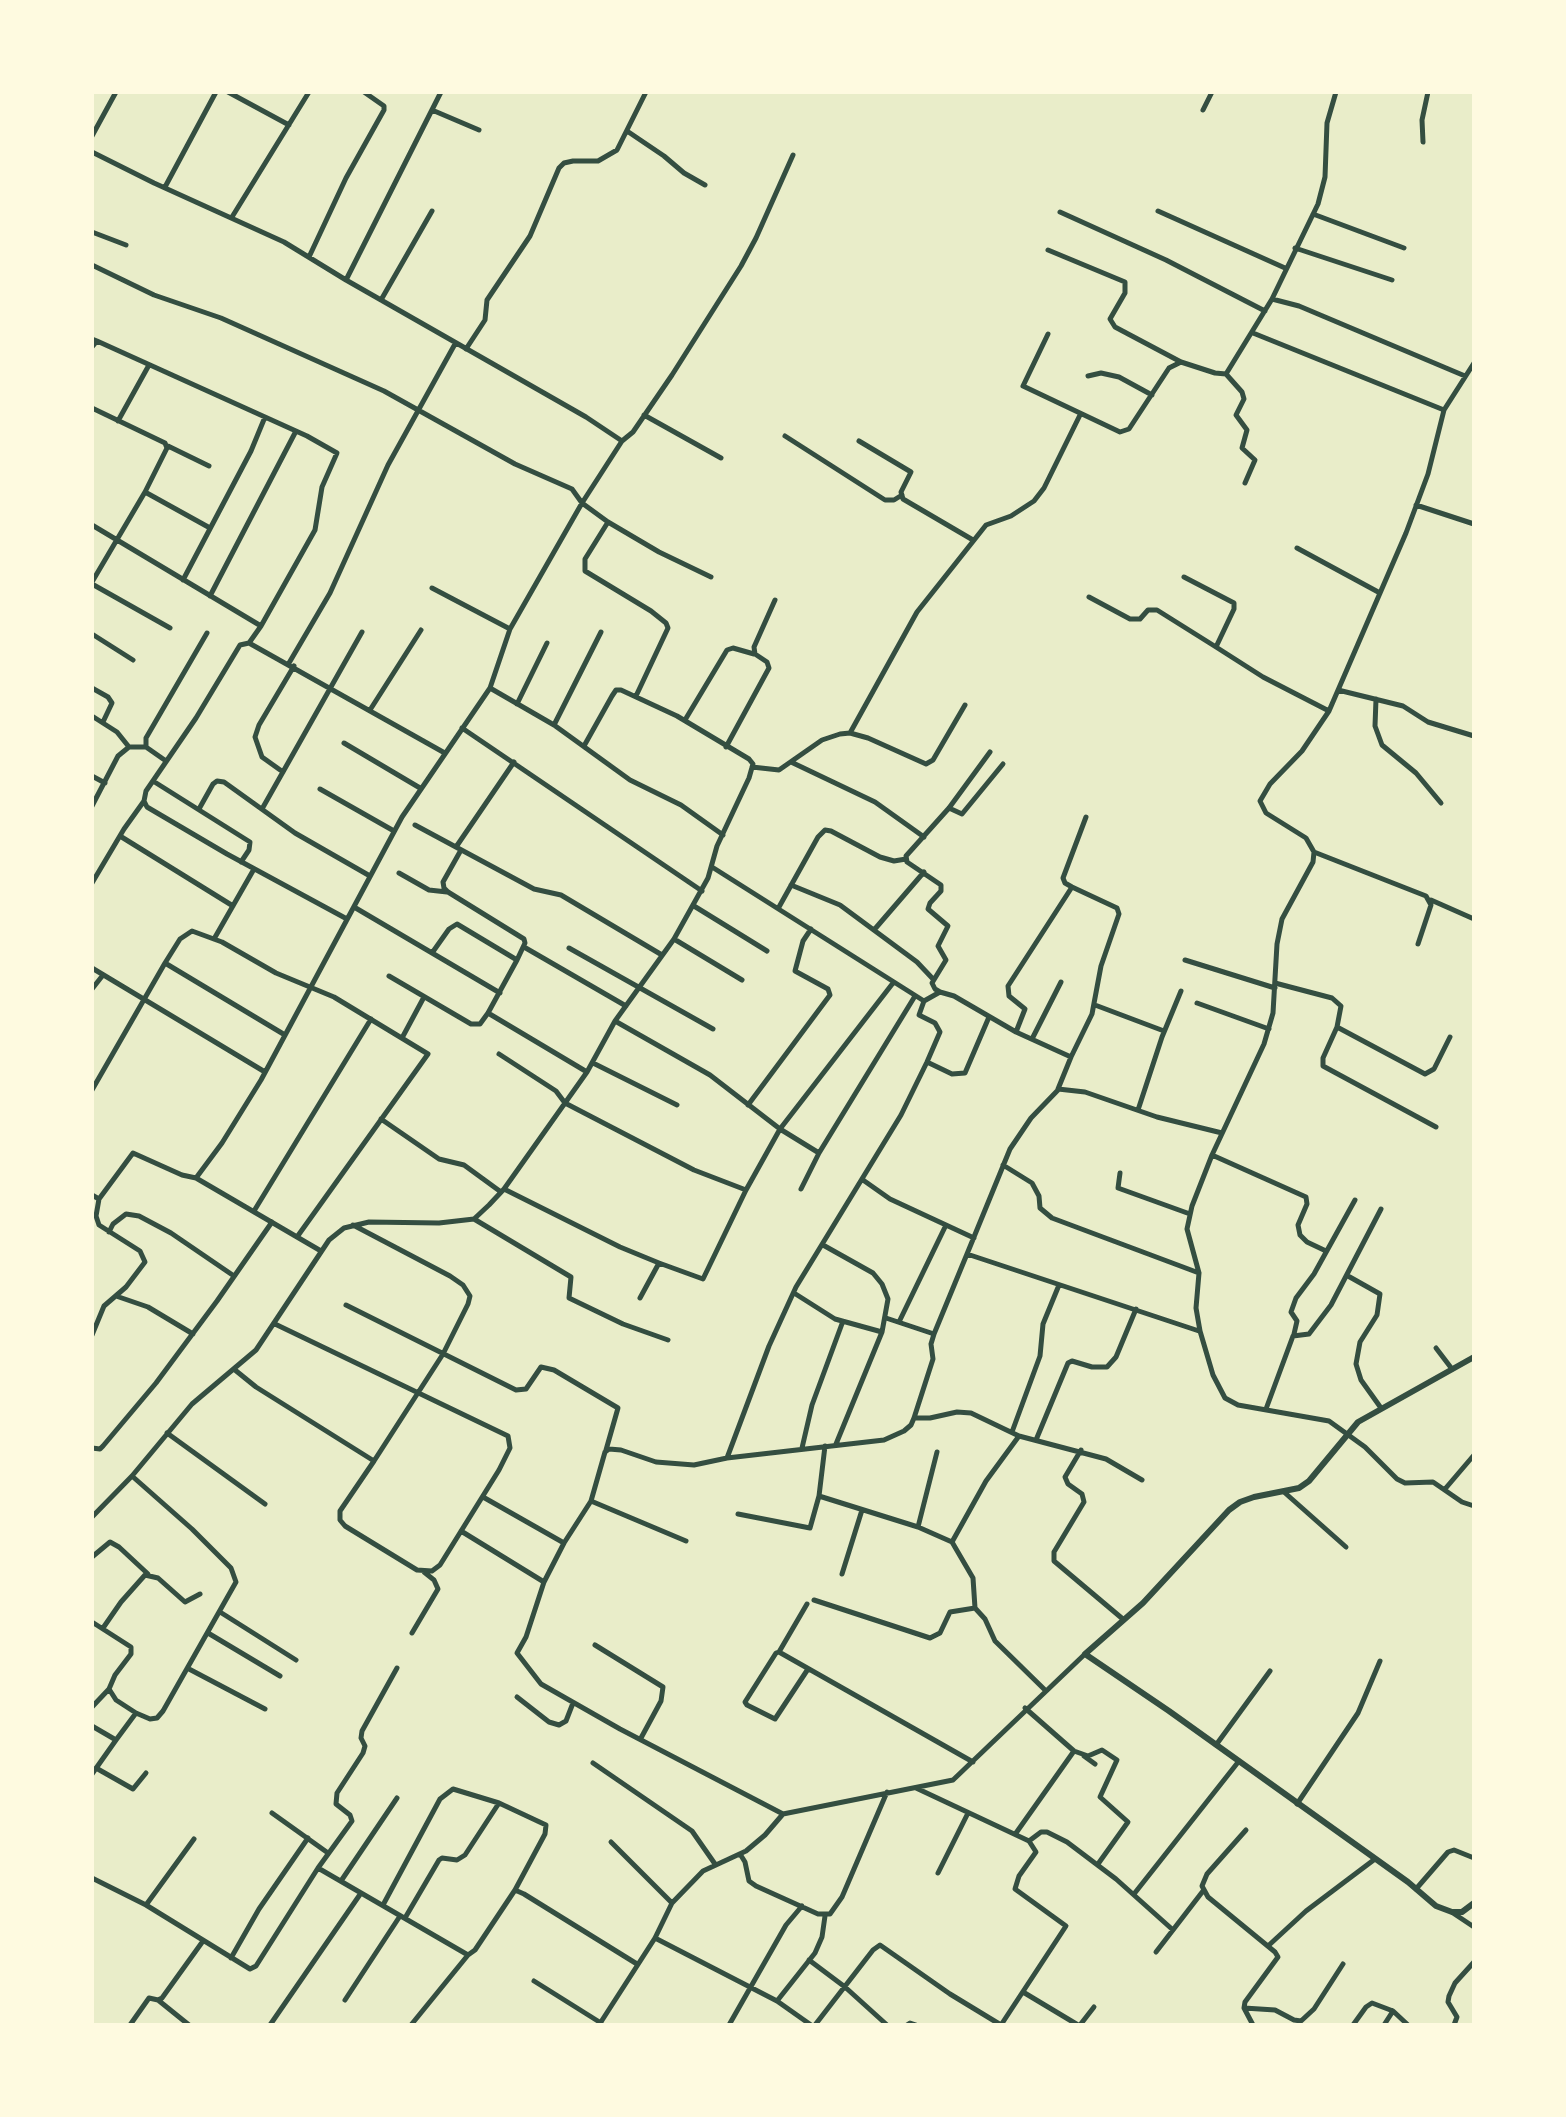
<!DOCTYPE html>
<html>
<head>
<meta charset="utf-8">
<style>
  body { margin:0 }
  #map { position:relative; width:1566px; height:2117px; overflow:hidden; background:#e9edc9; font-family:Ubuntu,sans-serif }
  canvas { display:block }
  .frame { position:absolute; inset:0; border:94px solid #fefae0; pointer-events:none }
</style>
</head>
<body>
<div id="map">
<canvas width="1566" height="2117"></canvas>
<div class="frame"></div>
</div>
<script>
const g = document.querySelector('canvas').getContext('2d');
g.lineJoin = 'round';
function toPath(rows) {
  const path = new Path2D();
  for (const r of rows) {
    path.moveTo(r[0], r[1]);
    for (let i = 2; i < r.length; i += 2) path.lineTo(r[i], r[i + 1]);
  }
  return path;
}
function stroke(path, color, width, dash) {
  g.strokeStyle = color;
  g.lineWidth = width;
  g.lineCap = dash ? 'butt' : 'round';
  g.setLineDash(dash || []);
  g.stroke(path);
}
const minor = toPath([
  [228,92,289,125],
  [432,110,479,130],
  [1203,110,1212,92],
  [627,131,664,156,684,173,705,185],
  [92,136,116,92],
  [1423,142,1422,120,1428,92],
  [92,152,154,183,284,242,346,280,586,417,622,441,582,503,510,629,490,688],
  [165,187,216,92],
  [1158,211,1285,268],
  [1060,212,1166,260,1265,311],
  [1313,214,1404,248],
  [232,217,309,92],
  [92,232,126,245],
  [1295,248,1392,280],
  [1048,250,1125,282,1125,293,1110,319,1115,327,1181,362,1215,373,1226,374,1272,299,1318,204,1325,177,1327,123,1336,92],
  [309,257,346,178,384,110,384,106,364,92],
  [92,265,154,295,221,318,384,391,515,464,572,489,582,503,608,522,659,552,711,577],
  [346,280,441,92],
  [1272,299,1299,306,1465,376],
  [381,300,432,211],
  [1253,333,1444,410],
  [1048,334,1023,386,1120,432,1129,429,1169,368,1181,362],
  [92,339,97,341,92,347],
  [97,341,307,436,337,453,322,487,315,530,261,626,249,643,240,645,196,718,146,791,144,801,147,807,227,854,347,919],
  [466,349,485,320,487,300,530,236,559,168,564,163,573,161,598,161,617,150,646,92],
  [1474,363,1444,410,1428,474,1406,533,1329,711,1302,751,1270,784,1260,801,1266,813,1306,838,1314,852,1313,862,1282,919,1277,944,1273,1013,1264,1044,1212,1155,1192,1206,1187,1229,1199,1273,1196,1308,1200,1331,1213,1375,1225,1398,1238,1405,1329,1421,1365,1447,1397,1479,1405,1483,1433,1482,1462,1502,1474,1506],
  [1226,374,1242,392,1244,399,1236,415,1247,430,1242,448,1255,460,1245,483],
  [1088,376,1101,373,1119,377,1152,395],
  [92,408,165,443,167,448,145,492,92,582],
  [644,415,721,458],
  [118,421,149,365],
  [785,436,885,500,894,500,902,495],
  [622,441,633,432,672,375,741,266,756,238,793,155],
  [859,441,911,472,901,492,903,499,973,540],
  [168,446,209,466],
  [145,492,210,528],
  [1416,505,1474,524],
  [608,522,585,559,585,571,651,611,666,623,668,628,636,696],
  [92,525,261,626],
  [1297,548,1380,593],
  [183,580,251,451,265,417],
  [92,584,170,628],
  [432,588,510,629],
  [210,596,296,431],
  [1089,597,1130,619,1140,619,1148,610,1157,610,1216,647,1234,609,1234,603,1184,577],
  [92,634,133,660],
  [249,643,443,752],
  [1216,647,1263,677,1329,711],
  [289,663,330,593,388,465,455,344],
  [92,688,108,697,112,703,103,722],
  [1338,690,1403,706,1428,722,1474,736],
  [1376,699,1375,726,1382,745,1416,773,1441,803],
  [517,704,547,643],
  [370,710,421,630],
  [92,716,117,732,129,747],
  [685,720,727,650,733,648,754,654],
  [554,725,601,632],
  [462,728,702,891],
  [850,733,917,612,986,525,1011,516,1034,501,1044,488,1080,415],
  [344,743,420,788],
  [726,747,769,668,767,662,755,654,754,647,775,600],
  [166,761,146,747,146,738,207,633],
  [791,762,875,802,924,837],
  [752,767,779,770,822,740,840,734,850,733,868,738,926,764,933,760,965,705],
  [283,772,262,757,255,737,259,725,294,666],
  [92,776,105,783],
  [153,781,250,842,249,850,241,862],
  [320,789,394,831],
  [92,806,118,756,129,747,146,747],
  [949,808,962,814,1003,764],
  [199,809,213,784,217,781,224,782,295,833,370,876],
  [262,809,362,632],
  [415,825,534,889,561,895,662,955],
  [120,836,233,906],
  [456,847,514,762],
  [461,850,443,882,444,888,448,892,524,939,525,943,517,960],
  [1314,852,1426,896,1431,905,1418,944],
  [712,867,924,1001,940,992,954,996,1016,1032,1071,1057,1058,1089,1085,1092,1157,1117,1222,1133],
  [399,873,429,890,447,892],
  [92,883,124,829,144,801],
  [791,885,840,905,917,962,933,979],
  [1431,900,1474,919],
  [694,906,767,951],
  [354,907,500,993],
  [779,907,818,837,825,830,831,831,880,857,894,861,906,859],
  [874,930,924,872],
  [214,939,254,869],
  [674,939,742,980],
  [524,947,626,1006],
  [569,948,713,1029],
  [432,953,449,929,457,924,517,960,488,1013,587,1072],
  [1185,960,1275,988],
  [165,963,285,1035],
  [92,968,265,1072],
  [389,976,471,1024,480,1024,488,1013],
  [1275,983,1332,998,1341,1006,1337,1027,1323,1058,1323,1066,1436,1127],
  [92,989,103,975],
  [940,992,935,989,932,983,946,960,938,946,948,926,928,909,930,903,941,891,941,885,907,862,906,856,949,808,990,752],
  [1197,1003,1269,1029],
  [1095,1005,1164,1031],
  [615,1021,710,1075,780,1129,819,1153,801,1189],
  [1337,1027,1425,1074,1434,1069,1450,1037],
  [1016,1032,1025,1009,1009,996,1008,986,1072,887],
  [402,1038,424,997],
  [1032,1039,1061,982],
  [499,1054,556,1091,565,1103,694,1170,746,1190,703,1279,659,1263,640,1298],
  [1071,1057,1092,1014,1101,966,1119,914,1117,908,1072,887,1065,883,1063,878,1086,817],
  [927,1062,952,1074,965,1073,989,1017],
  [593,1063,677,1105],
  [92,1090,165,963,180,939,192,931,222,942,276,973,334,997,428,1054,297,1237],
  [1058,1090,1031,1118,1010,1149,967,1254,1199,1331],
  [748,1105,830,995,828,989,795,971,803,941,811,929],
  [1138,1110,1162,1037,1181,991],
  [381,1119,439,1159,464,1165,501,1192],
  [819,1153,915,996],
  [1212,1155,1306,1197,1307,1204,1298,1225,1300,1235,1307,1242,1326,1251],
  [1003,1165,1032,1183,1039,1196,1040,1208,1052,1218,1199,1273],
  [1120,1173,1118,1188,1190,1214],
  [863,1180,890,1199,974,1238],
  [504,1189,620,1247,659,1263],
  [746,1190,780,1129,893,983],
  [92,1195,99,1199,133,1153,182,1175,196,1178],
  [254,1211,371,1019],
  [474,1219,571,1277,569,1298,623,1324,668,1340],
  [353,1225,450,1276,463,1285,470,1296,468,1304,443,1354,374,1461],
  [109,1232,113,1224,126,1214,139,1216,171,1233,234,1276],
  [823,1245,873,1273,882,1284,888,1299,882,1332,836,1444],
  [321,1251,196,1178,222,1143,261,1080,402,817,490,688,554,725,630,780,681,805,723,835],
  [1348,1276,1380,1294,1377,1315,1360,1342,1356,1364,1361,1380,1381,1408],
  [794,1293,835,1319,882,1332],
  [116,1296,148,1307,193,1334],
  [346,1305,516,1390,526,1389,541,1367,554,1370,618,1408,606,1450],
  [886,1318,934,1334],
  [899,1322,946,1225],
  [1294,1334,1297,1321,1291,1312,1296,1298,1314,1274,1355,1200],
  [92,1335,104,1306,126,1287,145,1262,140,1251,99,1225,96,1216,99,1199],
  [1436,1348,1452,1369],
  [235,1370,256,1387,374,1461,340,1511,340,1520,345,1526,417,1570,432,1571,440,1565,499,1470,510,1448,508,1436,275,1324],
  [1266,1409,1293,1336,1309,1334,1331,1305,1381,1209],
  [914,1418,930,1418,957,1412,971,1413,1019,1436,1106,1459,1142,1480],
  [1012,1432,1040,1356,1043,1324,1059,1285],
  [167,1433,265,1504],
  [1036,1440,1068,1363,1072,1361,1092,1367,1107,1367,1116,1357,1136,1309],
  [92,1448,100,1449,103,1446,156,1383,217,1301,272,1222],
  [802,1448,812,1405,843,1321],
  [1081,1450,1065,1477,1068,1484,1082,1494,1084,1502,1054,1552,1054,1561,1124,1620],
  [727,1458,769,1346,796,1287,901,1115,927,1062,940,1032,935,1023,919,1015,924,1001],
  [1445,1489,1474,1455],
  [1284,1492,1346,1547],
  [819,1496,918,1527,952,1542,973,1578,975,1608,985,1619,995,1641,1045,1690],
  [483,1497,564,1543],
  [591,1501,686,1541],
  [738,1514,810,1528,819,1496,825,1446],
  [92,1517,132,1476,192,1404,256,1350,329,1240,344,1228,369,1222,439,1223,474,1219,489,1205,504,1189,587,1072,615,1021,674,939,708,878,717,846,749,778,753,764,749,759,677,716,621,690,616,690,612,696,584,746],
  [918,1527,937,1452],
  [461,1531,544,1582,564,1543,591,1501,605,1452,609,1449,621,1450,656,1462,694,1465,727,1458,884,1440,904,1431,911,1425,914,1418,933,1359,931,1344,934,1334,967,1254],
  [952,1542,986,1481,1019,1436],
  [92,1557,110,1542,119,1547,148,1574],
  [842,1574,862,1510],
  [544,1582,526,1637,517,1653,541,1684,620,1729,783,1814],
  [814,1600,930,1638,940,1633,950,1612,975,1608],
  [220,1612,296,1660],
  [92,1622,131,1647,131,1654,115,1675,109,1689,116,1700,136,1713],
  [103,1628,121,1602,145,1575,158,1578,185,1602,200,1594],
  [208,1633,280,1676],
  [412,1633,438,1589,434,1580,424,1572],
  [595,1645,663,1687,661,1701,641,1738],
  [779,1652,807,1604],
  [189,1669,265,1709],
  [808,1669,775,1719,747,1705,745,1702,776,1653,779,1652,973,1762],
  [517,1697,549,1722,559,1725,566,1721,573,1703],
  [92,1707,109,1689],
  [1025,1708,1074,1751,1088,1756,1102,1750,1117,1760,1100,1797,1128,1822,1098,1864],
  [92,1726,116,1740,92,1774],
  [116,1740,136,1713,150,1719,157,1718,163,1711,236,1582,231,1568,192,1529,132,1476],
  [1216,1745,1270,1671],
  [1084,1756,1095,1764],
  [593,1763,692,1831,715,1864],
  [96,1768,133,1789,146,1773],
  [916,1788,1029,1841,1036,1852,1019,1876,1015,1889,1066,1926,1001,2025],
  [1297,1804,1358,1713,1380,1661],
  [272,1813,328,1853],
  [1246,1830,1207,1874,1202,1886,1208,1897,1275,1952,1278,1957,1245,2002,1244,2008,1253,2025],
  [1016,1833,1074,1751],
  [1029,1841,1041,1832,1047,1832,1067,1842,1116,1879,1173,1930],
  [611,1842,672,1903],
  [740,1854,745,1862,749,1881,756,1886,818,1914,830,1914,842,1897,887,1792],
  [318,1868,352,1821,350,1815,336,1804,337,1793,363,1753,365,1746,361,1738,362,1731,397,1668],
  [938,1873,968,1813],
  [92,1878,146,1905,250,1969,256,1966,318,1868,468,1955,475,1950,515,1890,524,1894,637,1964],
  [341,1881,397,1798],
  [1416,1889,1448,1852,1454,1850,1474,1858],
  [1134,1894,1239,1761],
  [146,1905,194,1839],
  [383,1905,440,1799,453,1789,499,1803,546,1825,545,1834,515,1890],
  [1453,1913,1474,1927],
  [405,1918,439,1860,442,1858,457,1860,465,1855,499,1803],
  [655,1938,777,2001,811,2025],
  [1268,1946,1306,1911,1375,1859],
  [1156,1952,1203,1891],
  [231,1958,259,1909,308,1838],
  [809,1960,845,1987,887,2025],
  [534,1981,601,2023],
  [1023,1992,1078,2025],
  [158,2000,189,2025],
  [345,2000,400,1916],
  [777,2001,815,1953,822,1937,825,1916],
  [1244,2008,1275,2010,1294,2020,1301,2021,1314,2009,1343,1964],
  [130,2025,149,1998,158,2000,162,1998,203,1941],
  [270,2025,361,1893],
  [411,2025,468,1955],
  [599,2025,655,1938,672,1903,703,1871,746,1851,765,1835,783,1814,953,1780,1085,1654],
  [729,2025,786,1925,802,1906],
  [815,2025,873,1950,880,1945,950,1994,1001,2025],
  [907,2025,910,2023,916,2025],
  [1080,2025,1094,2007],
  [1353,2025,1366,2007,1372,2003,1393,2011,1408,2025],
  [1384,2025,1393,2011],
  [1454,2025,1457,2017,1448,2002,1449,1996,1455,1983,1474,1962]
]);
const tertiary = toPath([
  [1474,1357,1358,1422,1309,1481,1299,1488,1254,1497,1240,1502,1229,1510,1143,1603,1085,1654,1169,1711,1408,1882,1436,1906,1452,1912,1462,1912,1474,1903]
]);
stroke(minor, '#344e41', 5);
stroke(tertiary, '#344e41', 6);
</script>
</body>
</html>
